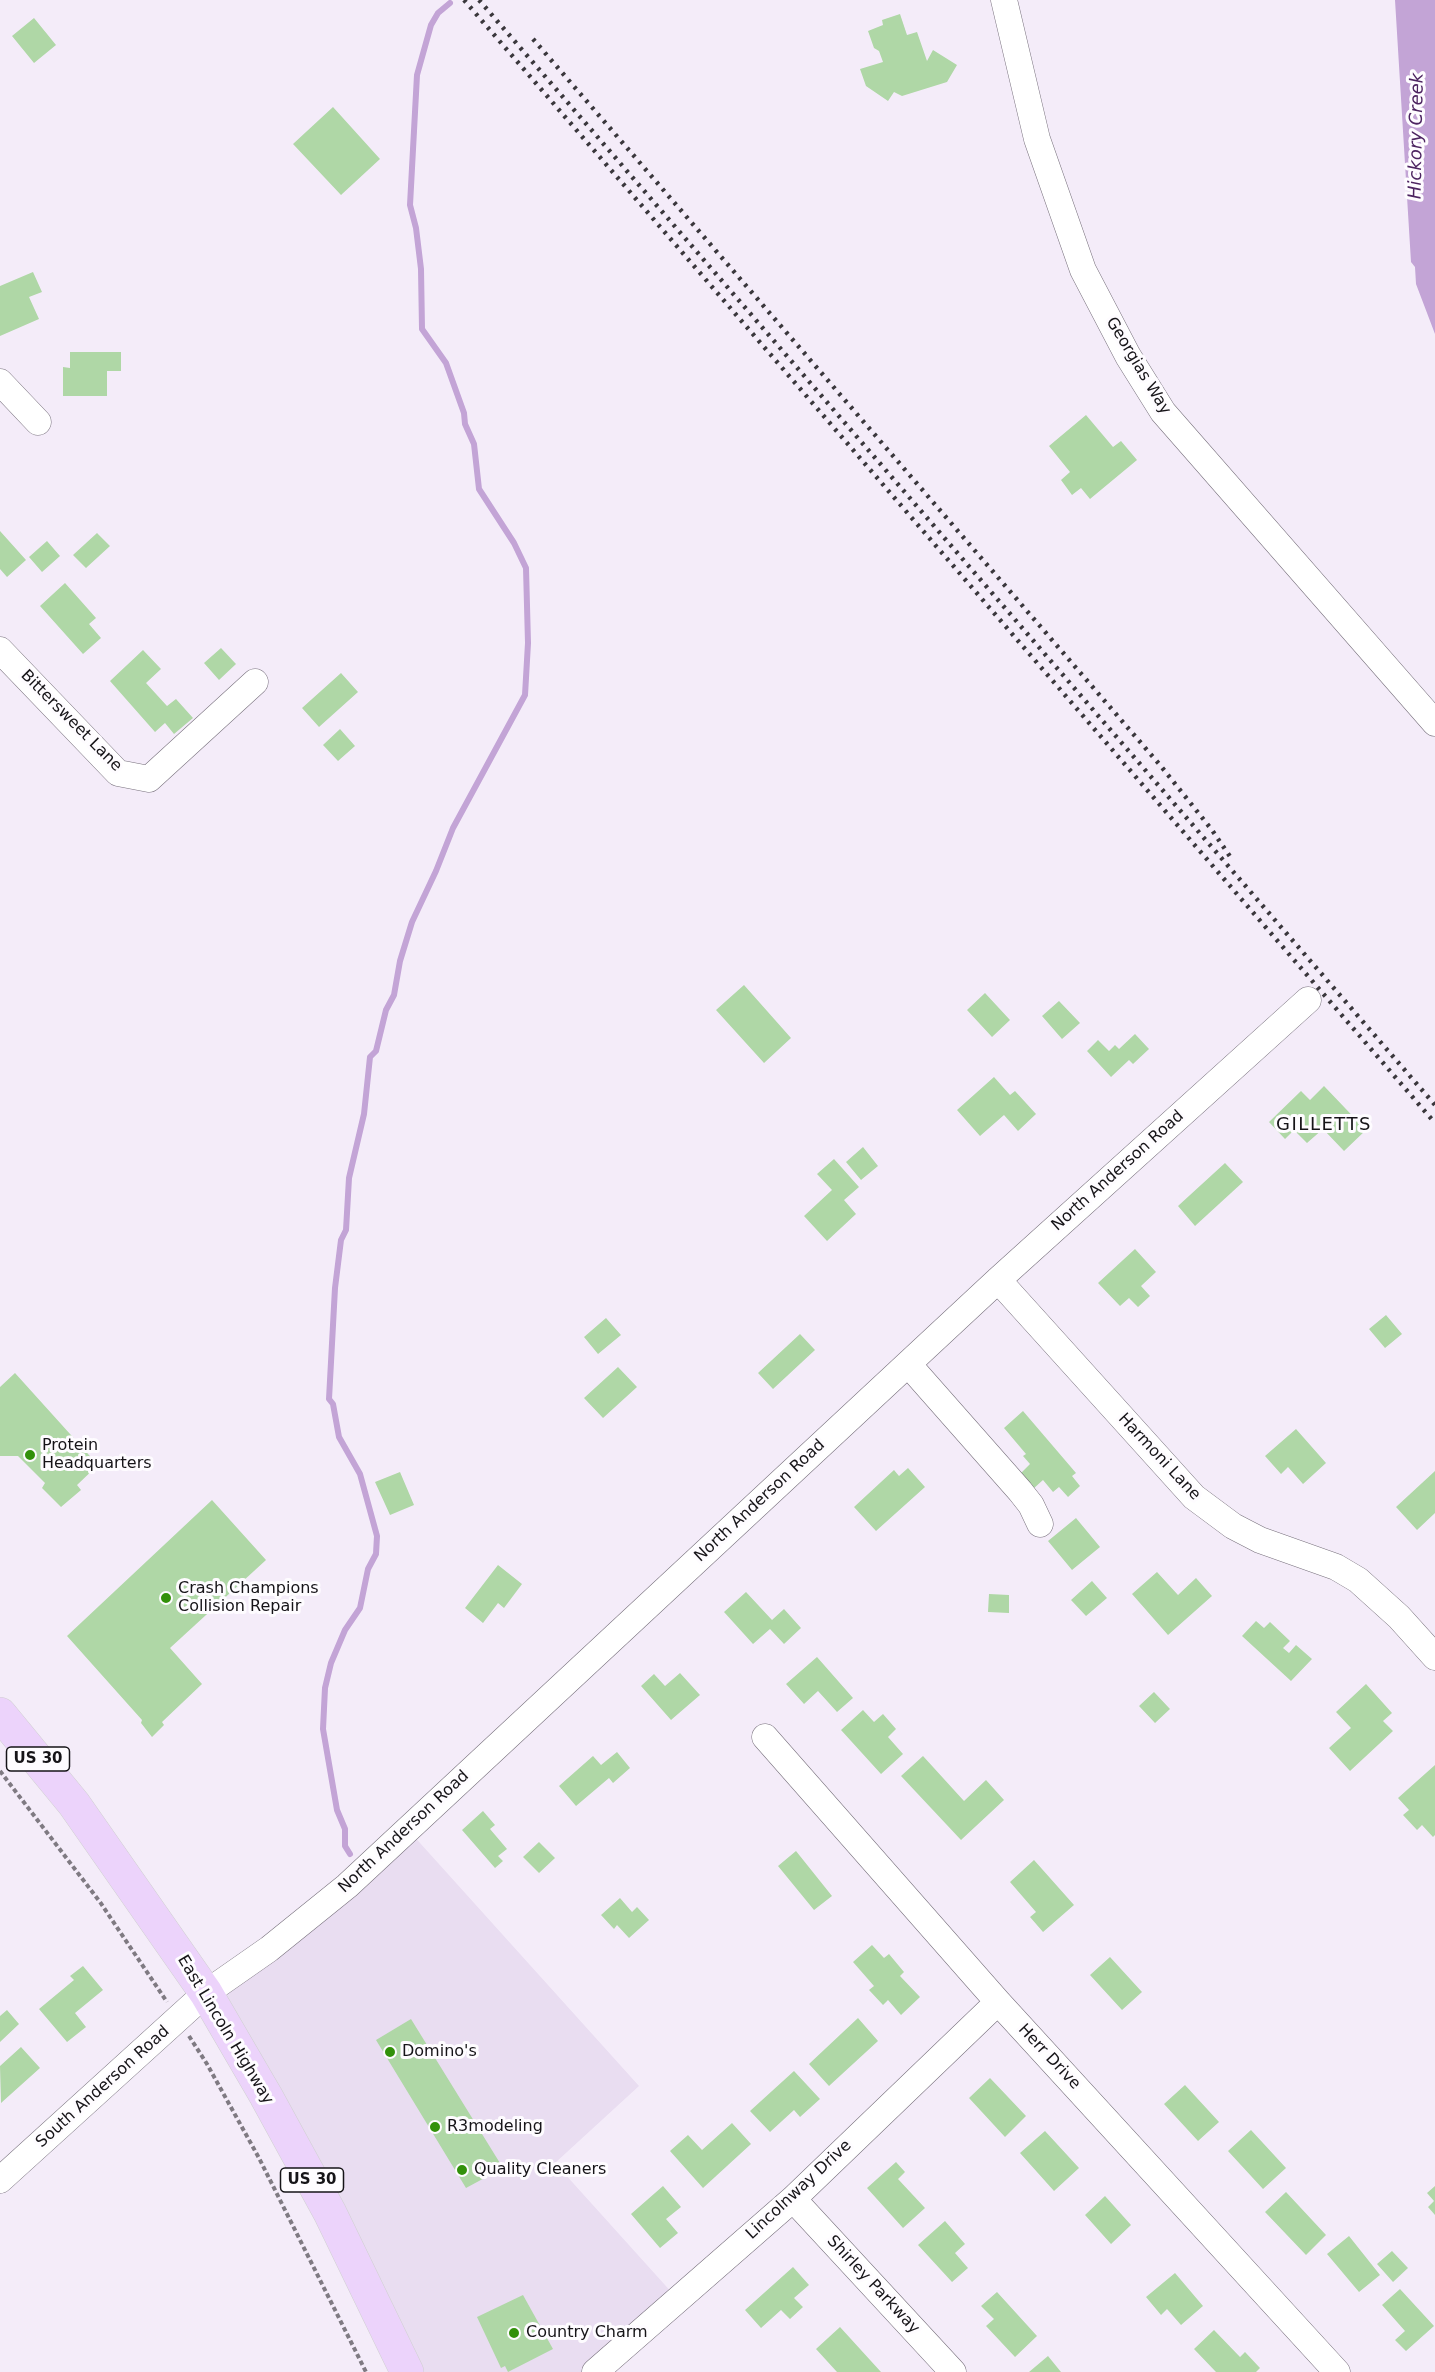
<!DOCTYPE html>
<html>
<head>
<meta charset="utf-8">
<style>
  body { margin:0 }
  canvas { display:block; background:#f4ecf9 }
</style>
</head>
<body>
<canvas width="1435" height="2372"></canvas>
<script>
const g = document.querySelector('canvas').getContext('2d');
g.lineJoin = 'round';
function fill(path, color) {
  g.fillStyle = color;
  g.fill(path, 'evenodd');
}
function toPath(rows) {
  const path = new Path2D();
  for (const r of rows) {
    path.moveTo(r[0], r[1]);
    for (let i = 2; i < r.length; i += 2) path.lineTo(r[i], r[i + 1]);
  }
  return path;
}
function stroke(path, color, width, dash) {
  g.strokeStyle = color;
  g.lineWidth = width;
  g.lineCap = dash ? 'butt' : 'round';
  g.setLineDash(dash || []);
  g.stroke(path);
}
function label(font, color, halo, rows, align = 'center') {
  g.font = font + ' "DejaVu Sans",sans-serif';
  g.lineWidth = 6;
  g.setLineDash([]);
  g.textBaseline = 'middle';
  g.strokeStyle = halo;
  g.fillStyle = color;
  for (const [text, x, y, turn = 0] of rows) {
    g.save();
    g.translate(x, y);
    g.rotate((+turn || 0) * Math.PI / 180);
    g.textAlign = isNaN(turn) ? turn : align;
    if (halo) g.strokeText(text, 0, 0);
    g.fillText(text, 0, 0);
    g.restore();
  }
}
const built = toPath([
  [411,1833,639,2086,555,2163,674,2295,586,2372,412,2372,213,1995]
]);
const water = toPath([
  [1395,0,1435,0,1435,334,1416,284,1415,267,1411,262]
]);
const stream = toPath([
  [350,1854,345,1846,345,1829,337,1810,323,1729,325,1688,331,1663,345,1630,360,1608,368,1569,376,1554,377,1536,360,1474,339,1437,333,1404,329,1399,335,1288,341,1240,346,1230,349,1178,364,1114,370,1057,376,1051,386,1010,394,995,400,961,412,922,436,871,453,828,525,695,528,643,526,568,514,543,479,489,474,444,465,424,464,413,446,363,422,329,421,269,416,228,410,205,417,75,431,25,438,13,450,3]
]);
const building = toPath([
  [900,14,907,35,917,32,927,61,933,50,957,65,947,82,902,96,894,92,888,101,866,86,860,69,883,62,879,51,874,48,868,31,883,25,882,20],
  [34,18,56,45,34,63,12,36],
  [333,107,380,159,341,195,293,144],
  [33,272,42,292,29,297,39,319,0,336,0,286],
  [70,352,121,352,121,371,107,371,107,396,63,396,63,367,70,368],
  [1086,415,1113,447,1121,441,1137,460,1090,499,1081,488,1072,495,1061,480,1070,472,1049,446],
  [0,531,26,560,7,577,0,569],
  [97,533,110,546,86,568,73,555],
  [47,541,60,556,42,572,29,557],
  [65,583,96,618,89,624,101,638,83,654,40,606],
  [221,648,236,664,219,680,204,663],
  [143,650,161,669,146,683,167,706,176,699,193,718,174,734,165,723,155,732,110,681],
  [341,673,358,692,319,727,302,708],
  [340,729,355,746,338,761,323,745],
  [744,985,791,1038,764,1063,716,1010],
  [985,993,1010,1020,992,1037,967,1010],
  [1059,1001,1080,1023,1062,1039,1042,1016],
  [1135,1034,1149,1049,1133,1064,1129,1060,1111,1077,1087,1051,1098,1040,1109,1051,1115,1045,1119,1049],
  [994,1077,1010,1095,1015,1091,1036,1114,1018,1131,1004,1115,980,1136,957,1110],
  [1324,1086,1366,1130,1344,1151,1323,1129,1307,1143,1294,1130,1285,1139,1269,1122,1301,1091,1310,1100],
  [863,1147,878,1166,861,1180,846,1162],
  [834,1159,859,1187,844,1200,856,1214,827,1241,804,1216,832,1190,817,1174],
  [1225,1163,1243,1182,1195,1226,1178,1206],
  [1135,1249,1156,1272,1141,1286,1150,1296,1138,1307,1129,1298,1120,1306,1098,1283],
  [1386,1315,1402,1334,1385,1348,1369,1329],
  [606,1318,621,1335,598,1354,584,1337],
  [800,1334,815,1350,773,1389,758,1373],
  [618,1367,637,1387,603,1418,584,1398],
  [15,1373,98,1465,77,1485,81,1490,61,1507,42,1488,45,1483,18,1456,0,1456,0,1387],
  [1023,1411,1076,1473,1072,1476,1080,1486,1068,1497,1059,1487,1053,1492,1043,1480,1033,1489,1020,1474,1030,1464,1023,1456,1026,1454,1004,1428],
  [1296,1429,1326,1463,1303,1484,1288,1467,1281,1474,1265,1456],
  [908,1468,925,1487,876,1531,854,1507,894,1470,899,1476],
  [1435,1471,1435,1513,1417,1530,1396,1507],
  [400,1472,414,1505,390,1515,375,1482],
  [212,1500,266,1560,170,1648,202,1684,162,1722,164,1725,152,1737,141,1723,142,1720,67,1636],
  [1076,1518,1100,1547,1072,1570,1048,1541],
  [498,1565,522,1584,504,1608,498,1603,483,1623,465,1608],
  [1157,1572,1178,1595,1196,1578,1212,1596,1168,1635,1132,1594],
  [1092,1581,1107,1598,1086,1616,1071,1600],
  [746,1592,772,1620,784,1609,801,1628,784,1644,770,1629,753,1644,724,1612],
  [989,1594,1009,1595,1009,1613,988,1612],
  [1256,1621,1264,1628,1270,1622,1290,1641,1283,1648,1289,1653,1296,1645,1312,1659,1291,1681,1242,1636],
  [817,1657,853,1698,837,1712,818,1691,804,1704,786,1684],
  [680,1673,700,1695,671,1720,641,1686,654,1674,665,1686],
  [1366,1684,1392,1713,1383,1721,1393,1731,1350,1771,1329,1748,1351,1728,1336,1712],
  [1154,1692,1170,1709,1155,1723,1139,1706],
  [863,1710,874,1722,883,1714,896,1729,888,1737,903,1754,881,1774,841,1730],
  [617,1752,630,1768,613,1783,609,1778,576,1806,559,1786,593,1756,601,1765],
  [923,1756,964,1801,986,1780,1004,1800,961,1840,901,1776],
  [1435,1765,1435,1835,1433,1837,1422,1825,1417,1830,1403,1815,1409,1810,1398,1798],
  [483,1811,495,1825,490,1829,507,1849,498,1856,503,1861,495,1868,462,1830],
  [539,1842,555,1858,539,1873,523,1857],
  [796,1851,832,1896,814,1910,778,1866],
  [1034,1860,1074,1905,1043,1932,1030,1917,1036,1912,1010,1882],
  [620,1898,632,1912,637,1907,649,1920,629,1938,617,1925,614,1929,601,1915],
  [872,1945,884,1958,889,1954,904,1972,900,1976,920,1997,901,2015,888,2000,883,2005,869,1990,874,1986,853,1962],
  [1110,1957,1142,1992,1122,2010,1090,1975],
  [83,1966,103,1990,75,2013,86,2027,67,2042,39,2009,74,1980,70,1976],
  [7,2010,19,2024,0,2042,0,2016],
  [858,2018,878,2041,829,2086,809,2064],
  [411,2019,503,2168,466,2188,376,2040],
  [21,2047,40,2068,1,2103,0,2066],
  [794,2071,820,2099,800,2117,794,2110,770,2132,750,2111],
  [990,2078,1026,2116,1005,2137,969,2098],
  [1185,2085,1219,2122,1198,2141,1164,2104],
  [732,2123,751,2144,703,2188,670,2151,688,2135,702,2150],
  [1251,2130,1286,2168,1263,2189,1228,2151],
  [1045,2131,1079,2168,1054,2191,1020,2153],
  [896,2162,905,2172,898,2179,925,2208,903,2228,867,2188],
  [663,2186,681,2207,666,2219,678,2233,660,2248,631,2214],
  [1435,2186,1435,2215,1428,2207,1434,2201,1427,2193],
  [1286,2192,1326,2235,1306,2255,1265,2212],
  [1105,2196,1131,2225,1111,2244,1085,2215],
  [945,2221,965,2244,955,2253,968,2268,952,2282,918,2245],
  [1349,2236,1380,2275,1359,2292,1327,2254],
  [1392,2251,1408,2268,1393,2282,1377,2264],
  [793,2267,809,2285,794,2298,803,2307,790,2319,781,2310,761,2328,745,2310],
  [1175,2273,1203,2306,1181,2325,1167,2309,1161,2315,1146,2297],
  [1400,2289,1434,2326,1406,2351,1395,2340,1405,2331,1382,2305],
  [997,2292,1037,2336,1015,2357,986,2326,994,2319,981,2306],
  [523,2295,553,2349,508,2372,505,2366,501,2368,477,2317],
  [840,2327,881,2372,837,2372,816,2349],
  [1214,2330,1240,2357,1245,2352,1260,2368,1256,2372,1216,2372,1194,2349],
  [1048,2356,1061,2372,1029,2372]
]);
const path = toPath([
  [0,1771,100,1902,167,2002],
  [189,2036,207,2064,259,2158,366,2372]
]);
const minor = toPath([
  [1004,0,1037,139,1083,270,1128,356,1163,412,1435,723],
  [0,382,38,422],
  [0,650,118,773,149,779,255,682],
  [998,1280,1194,1497,1233,1526,1260,1540,1336,1567,1358,1580,1399,1617,1435,1657],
  [908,1364,1020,1491,1031,1505,1040,1524],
  [765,1737,998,2002,1337,2372],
  [0,2180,206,1993,269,1949,347,1886,998,1280,1308,1000],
  [793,2199,953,2372],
  [595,2372,793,2199,998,2002]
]);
const major = toPath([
  [0,1714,74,1804,206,1993,266,2096,330,2213,407,2372]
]);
const rail = toPath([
  [464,0,1435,1123],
  [479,0,1435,1105],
  [533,39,1160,765,1212,830,1231,858]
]);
const markers = [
  [30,1455,6,"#32910a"],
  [166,1598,6,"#32910a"],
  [390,2052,6,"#32910a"],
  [435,2127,6,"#32910a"],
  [462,2170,6,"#32910a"],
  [514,2333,6,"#32910a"]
];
const shields = [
  [38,1759,63],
  [312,2180,63]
];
const shieldNames = [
  ["US 30",38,1759],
  ["US 30",312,2180]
];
const streetNames = [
  ["Georgias Way",1138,366,59],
  ["Bittersweet Lane",71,721,45],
  ["North Anderson Road",1118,1171,-42],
  ["Harmoni Lane",1159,1457,47],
  ["North Anderson Road",760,1501,-43],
  ["North Anderson Road",404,1832,-43],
  ["East Lincoln Highway",225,2030,59],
  ["Herr Drive",1049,2057,47],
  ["South Anderson Road",103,2087,-42],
  ["Lincolnway Drive",799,2190,-43],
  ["Shirley Parkway",873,2285,47]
];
const poiNames = [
  ["Protein",42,1446],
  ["Headquarters",42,1464],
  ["Crash Champions",178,1589],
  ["Collision Repair",178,1607],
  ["Domino's",402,2052],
  ["R3modeling",447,2127],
  ["Quality Cleaners",474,2170],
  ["Country Charm",526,2333]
];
const waterNames = [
  ["Hickory Creek",1417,136,-89]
];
const neighbourhoodNames = [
  ["GILLETTS",1324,1125]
];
fill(built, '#e9ddf1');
fill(water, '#c3a4d6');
stroke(stream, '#c3a4d6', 6);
fill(building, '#afd7a6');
stroke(minor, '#78717d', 27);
stroke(major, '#d0d0d1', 34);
stroke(path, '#7f7a82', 4, [4.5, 3]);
stroke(minor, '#fff', 26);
stroke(major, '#ecd3fb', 33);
stroke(rail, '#3a373c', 4.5, [3, 6]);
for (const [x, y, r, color] of markers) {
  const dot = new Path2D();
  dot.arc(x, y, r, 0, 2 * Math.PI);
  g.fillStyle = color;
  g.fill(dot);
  stroke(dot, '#fefcff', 2);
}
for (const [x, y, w] of shields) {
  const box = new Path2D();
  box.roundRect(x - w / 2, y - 12, w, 24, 4.5);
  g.fillStyle = '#fefcff';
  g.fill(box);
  stroke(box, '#161418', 1.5);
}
label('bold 15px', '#161418', null, shieldNames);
label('16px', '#161418', '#fefcff', streetNames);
label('16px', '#161418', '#fefcff', poiNames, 'left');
label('italic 18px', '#4d2461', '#fefcff', waterNames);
g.letterSpacing = '1.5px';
label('18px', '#161418', '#fefcff', neighbourhoodNames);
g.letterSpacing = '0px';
</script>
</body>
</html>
